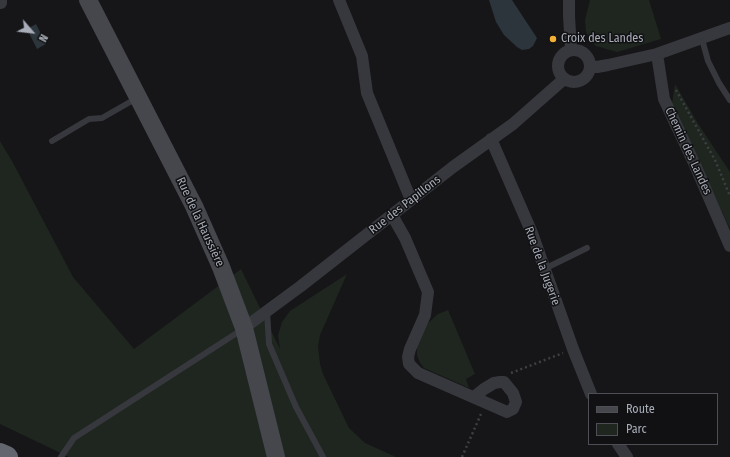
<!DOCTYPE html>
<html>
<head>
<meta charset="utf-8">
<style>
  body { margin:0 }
  #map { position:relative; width:730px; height:457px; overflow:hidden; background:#161618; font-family:"Fira Sans Condensed",sans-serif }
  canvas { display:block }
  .legend { position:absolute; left:588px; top:393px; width:130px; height:52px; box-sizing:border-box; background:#111113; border:1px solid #4d4f55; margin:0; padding:5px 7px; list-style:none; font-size:12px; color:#a8adb8 }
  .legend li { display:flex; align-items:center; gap:8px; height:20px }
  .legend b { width:20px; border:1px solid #4d4f55 }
  .north { position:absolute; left:12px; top:12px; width:40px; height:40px; -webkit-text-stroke:3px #111113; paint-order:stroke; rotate:118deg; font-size:11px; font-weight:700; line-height:16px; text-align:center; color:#a8adb8 }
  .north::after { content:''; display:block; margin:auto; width:14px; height:18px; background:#a8adb8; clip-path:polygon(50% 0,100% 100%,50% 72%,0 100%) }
</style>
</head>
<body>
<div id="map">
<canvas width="730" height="457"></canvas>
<ul class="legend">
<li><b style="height:5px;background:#45474d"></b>Route</li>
<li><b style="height:11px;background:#1e261f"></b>Parc</li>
</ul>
<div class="north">N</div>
</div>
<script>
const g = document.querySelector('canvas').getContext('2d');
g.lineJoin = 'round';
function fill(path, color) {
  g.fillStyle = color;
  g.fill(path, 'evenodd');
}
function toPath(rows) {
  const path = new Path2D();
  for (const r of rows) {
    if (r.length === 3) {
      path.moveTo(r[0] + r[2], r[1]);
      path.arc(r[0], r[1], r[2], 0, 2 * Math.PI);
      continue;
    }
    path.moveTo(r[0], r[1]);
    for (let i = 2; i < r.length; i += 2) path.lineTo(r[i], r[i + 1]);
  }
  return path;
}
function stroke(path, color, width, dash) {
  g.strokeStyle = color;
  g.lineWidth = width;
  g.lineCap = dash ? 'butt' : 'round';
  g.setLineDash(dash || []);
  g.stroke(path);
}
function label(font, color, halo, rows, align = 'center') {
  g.font = font + ' "Fira Sans Condensed",sans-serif';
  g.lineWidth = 3;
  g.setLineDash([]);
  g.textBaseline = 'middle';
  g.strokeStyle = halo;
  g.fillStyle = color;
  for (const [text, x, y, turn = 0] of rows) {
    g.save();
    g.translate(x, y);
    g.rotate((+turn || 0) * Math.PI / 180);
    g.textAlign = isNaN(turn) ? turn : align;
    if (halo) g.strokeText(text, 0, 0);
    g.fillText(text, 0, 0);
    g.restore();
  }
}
const green = toPath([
  [590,0,649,0,661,39,617,52,596,46,590,41,586,31,585,20],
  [675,84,697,122,730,172,730,229,672,104],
  [0,141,12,161,73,277,134,349,241,269,280,349,278,335,282,322,290,311,347,274,320,335,318,346,320,364,323,374,349,428,365,443,396,457,69,457,0,424],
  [448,310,475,374,466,379,469,388,424,368,420,363,417,355,417,346,428,323,438,314]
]);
const water = toPath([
  [489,0,512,0,537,38,533,46,529,49,522,50,517,47,504,35,496,22],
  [36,24,46,44,37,49,27,29]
]);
const path = toPath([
  [676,90,715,160,730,196],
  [511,373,563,353],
  [462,457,481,414]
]);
const lane = toPath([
  [702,39,708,61,719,83,730,100],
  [52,141,89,119,102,118,137,98],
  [544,269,587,248],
  [267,311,269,344,296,407,323,457],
  [61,457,74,438,243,329]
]);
const street = toPath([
  [339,0,362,56,367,93,411,200],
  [569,0,569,16,571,49],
  [1,3,1,0],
  [574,66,16],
  [657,54,664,99,695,165,730,246],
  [590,66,597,67,608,65,657,54,730,28],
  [491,139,532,233,573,349,591,394],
  [392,215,405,238,428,292,425,315,410,349,408,357,409,364,418,373,507,412,513,409,516,402,513,393,504,382,500,382,494,383,484,389,474,397],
  [244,328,301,286,453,167,513,124,564,79],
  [618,444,627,457]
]);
const secondary = toPath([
  [88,0,194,206,221,267,244,328,276,457]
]);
const highway = toPath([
  [0,454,7,457]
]);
const markers = [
  [553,39,4,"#f2b134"]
];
const poiNames = [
  ["Croix des Landes",561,39]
];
const streetNames = [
  ["Chemin des Landes",688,151,65],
  ["Rue des Papillons",405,205,-38],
  ["Rue de la Haussière",200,222,65],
  ["Rue de la Jugerie",542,266,70]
];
fill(green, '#1e261f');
fill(water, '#2c353c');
stroke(path, '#3d3f44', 2.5, [2, 3]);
stroke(lane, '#37383d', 6);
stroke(street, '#37383d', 12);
stroke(secondary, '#45474d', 18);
stroke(highway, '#63666e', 22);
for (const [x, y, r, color] of markers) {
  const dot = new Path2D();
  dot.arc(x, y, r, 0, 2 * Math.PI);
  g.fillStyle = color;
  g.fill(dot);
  stroke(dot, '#111113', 1.5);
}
label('12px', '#a8adb8', '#111113', poiNames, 'left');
label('12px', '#a8adb8', '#111113', streetNames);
</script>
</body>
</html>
